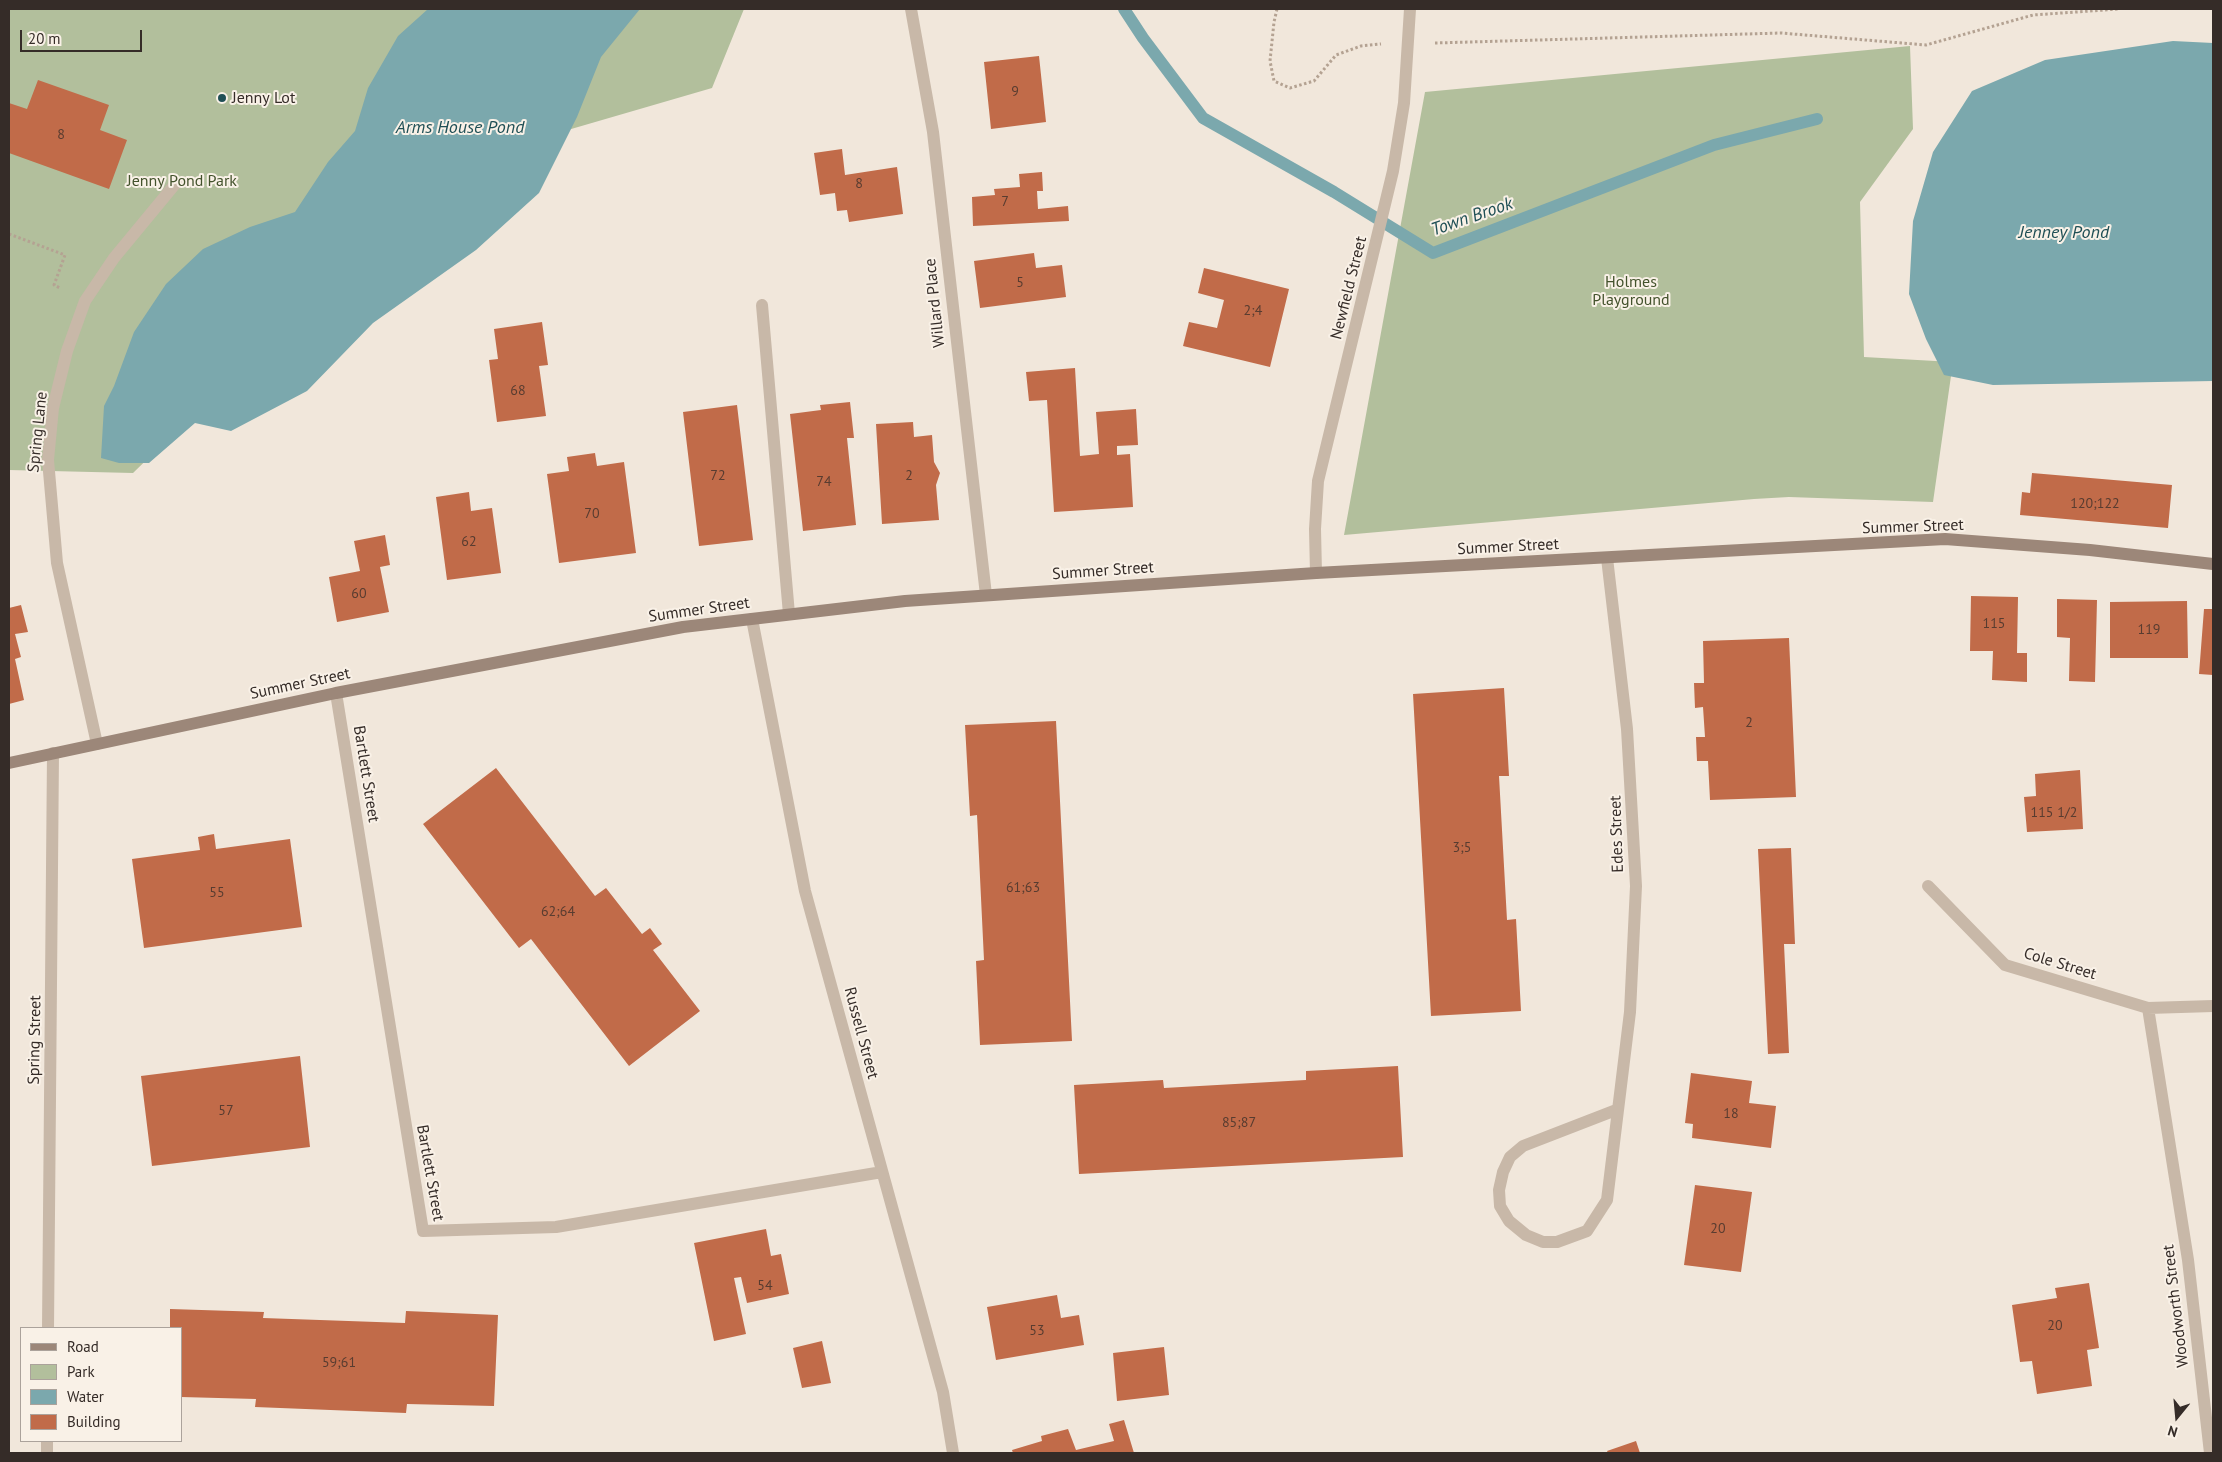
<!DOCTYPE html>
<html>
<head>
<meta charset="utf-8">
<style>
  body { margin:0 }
  #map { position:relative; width:2222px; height:1462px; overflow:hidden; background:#f1e7db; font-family:"PT Sans",sans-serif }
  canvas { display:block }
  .frame { position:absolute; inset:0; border:10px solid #352c28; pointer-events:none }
  .legend { position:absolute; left:20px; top:1327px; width:162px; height:115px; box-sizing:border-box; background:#f9f1e7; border:1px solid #aba29b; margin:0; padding:6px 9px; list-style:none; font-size:15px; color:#352c28 }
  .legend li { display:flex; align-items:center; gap:10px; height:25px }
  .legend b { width:25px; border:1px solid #aba29b }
  .north { position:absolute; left:2152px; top:1392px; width:50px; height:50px; -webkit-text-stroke:4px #f9f1e7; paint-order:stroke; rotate:197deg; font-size:14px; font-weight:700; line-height:20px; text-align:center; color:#352c28 }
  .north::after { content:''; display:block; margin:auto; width:18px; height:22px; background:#352c28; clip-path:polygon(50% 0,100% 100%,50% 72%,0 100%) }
  .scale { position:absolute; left:20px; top:30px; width:122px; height:22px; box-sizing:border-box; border:2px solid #352c28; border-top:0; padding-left:6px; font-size:15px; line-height:18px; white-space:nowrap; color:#352c28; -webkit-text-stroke:4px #f9f1e7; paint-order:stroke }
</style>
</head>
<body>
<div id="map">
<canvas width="2222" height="1462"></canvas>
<div class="frame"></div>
<ul class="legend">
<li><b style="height:6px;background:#9c8779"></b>Road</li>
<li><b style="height:14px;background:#b2bf9c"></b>Park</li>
<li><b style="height:14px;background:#7ba8ad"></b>Water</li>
<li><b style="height:14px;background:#c16b49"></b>Building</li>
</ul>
<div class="north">N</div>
<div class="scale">20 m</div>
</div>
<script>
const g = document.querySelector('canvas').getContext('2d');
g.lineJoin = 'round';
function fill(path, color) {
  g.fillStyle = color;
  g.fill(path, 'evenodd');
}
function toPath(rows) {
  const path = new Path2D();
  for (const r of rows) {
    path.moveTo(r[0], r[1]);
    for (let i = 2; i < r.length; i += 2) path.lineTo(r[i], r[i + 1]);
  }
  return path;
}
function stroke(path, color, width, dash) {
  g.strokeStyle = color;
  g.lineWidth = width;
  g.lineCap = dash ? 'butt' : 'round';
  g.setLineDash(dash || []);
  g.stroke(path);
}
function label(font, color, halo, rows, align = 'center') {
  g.font = font + ' "PT Sans",sans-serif';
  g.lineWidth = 4;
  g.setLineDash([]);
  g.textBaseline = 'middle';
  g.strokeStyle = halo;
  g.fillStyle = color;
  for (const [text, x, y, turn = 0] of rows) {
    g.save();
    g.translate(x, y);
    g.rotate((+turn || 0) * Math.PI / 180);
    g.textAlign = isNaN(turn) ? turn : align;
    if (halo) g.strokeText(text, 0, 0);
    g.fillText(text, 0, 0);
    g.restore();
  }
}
const green = toPath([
  [9,9,744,9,712,88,451,164,133,473,9,470],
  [1910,46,1913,129,1860,202,1864,357,1953,362,1933,502,1789,497,1754,499,1344,535,1425,92]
]);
const water = toPath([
  [428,9,640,9,601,57,577,117,539,193,476,250,373,323,307,391,231,431,195,423,149,463,119,463,101,458,104,406,114,386,134,332,166,284,203,249,250,227,295,212,328,162,355,131,368,88,398,36],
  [2173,41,2213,43,2213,381,1993,385,1944,375,1926,339,1909,294,1913,221,1933,152,1972,91,2045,60]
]);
const stream = toPath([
  [1124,9,1143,38,1203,118,1334,192,1433,253,1714,145,1817,119]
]);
const building = toPath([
  [1039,56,1046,122,991,129,984,62],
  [38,80,109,105,100,130,127,140,109,189,9,153,9,103,27,109],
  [842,149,845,175,897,167,903,214,849,222,847,210,837,211,835,193,820,195,814,153],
  [1042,172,1043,191,1037,191,1038,209,1068,206,1069,221,973,226,972,197,995,195,994,189,1020,187,1019,174],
  [1034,253,1036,268,1062,265,1066,297,980,308,974,261],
  [1204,268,1289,289,1270,367,1183,346,1189,322,1217,328,1224,300,1198,293],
  [542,322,548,365,539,366,546,416,497,422,489,360,498,359,494,329],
  [1075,368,1080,456,1099,454,1096,412,1136,409,1138,445,1117,446,1117,455,1130,454,1133,507,1054,512,1047,400,1029,401,1026,372],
  [850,402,854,438,847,438,856,525,803,531,790,414,821,410,820,405],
  [737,405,753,540,699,546,683,412],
  [913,422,914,437,932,435,934,462,940,473,936,485,939,520,882,524,876,424],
  [595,453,597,466,624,462,636,553,559,563,547,474,569,471,567,457],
  [2032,473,2172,485,2168,528,2020,515,2022,492,2030,493],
  [469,492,471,511,492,508,501,573,447,580,436,497],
  [385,535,390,565,380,567,389,612,337,622,329,577,360,571,354,541],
  [1971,596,2018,597,2017,653,2027,653,2027,682,1992,680,1993,651,1970,651],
  [2057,599,2097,600,2095,682,2069,681,2070,638,2057,637],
  [2187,601,2188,658,2110,658,2110,602],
  [21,605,28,632,15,634,21,657,15,659,24,700,9,704,9,608],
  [2204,609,2213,609,2213,675,2199,674],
  [1789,638,1796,797,1710,800,1708,761,1697,761,1696,737,1705,737,1703,707,1695,708,1694,683,1704,683,1703,641],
  [1504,688,1509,776,1499,776,1507,920,1516,919,1521,1011,1431,1016,1413,694],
  [1056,721,1072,1041,980,1045,976,961,984,960,977,815,970,816,965,725],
  [496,768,595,896,606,888,642,934,650,928,662,944,653,950,700,1011,629,1066,531,939,519,948,423,824],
  [2080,770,2083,829,2027,832,2024,797,2036,796,2035,774],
  [214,834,216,849,290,839,302,927,144,948,132,859,200,850,198,837],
  [1791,848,1795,944,1784,944,1789,1053,1768,1054,1758,849],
  [300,1056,310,1147,152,1166,141,1076],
  [1398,1066,1403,1157,1079,1174,1074,1085,1163,1080,1164,1088,1306,1080,1306,1071],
  [1691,1073,1752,1081,1749,1103,1776,1106,1771,1148,1692,1138,1693,1124,1685,1123],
  [1695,1185,1752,1192,1741,1272,1684,1265],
  [766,1229,771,1256,781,1254,789,1294,747,1303,741,1277,734,1278,746,1334,714,1341,694,1243],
  [2089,1283,2099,1348,2087,1350,2092,1386,2037,1394,2032,1361,2020,1362,2012,1305,2057,1298,2055,1288],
  [1057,1295,1061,1318,1079,1315,1084,1345,996,1360,987,1307],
  [170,1309,264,1312,263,1318,405,1323,406,1311,498,1315,494,1406,407,1404,406,1413,255,1407,256,1399,181,1397,181,1328,170,1328],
  [822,1341,831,1383,802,1388,793,1348],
  [1164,1347,1169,1395,1117,1401,1113,1353],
  [1124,1420,1134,1453,1013,1453,1012,1450,1042,1441,1041,1436,1068,1429,1076,1450,1114,1441,1109,1424],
  [1636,1441,1640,1453,1608,1453,1607,1451]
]);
const path = toPath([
  [1277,9,1274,22,1270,61,1274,81,1290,88,1314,81,1336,55,1361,46,1381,44],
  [1435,43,1781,33,1926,45,2033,15,2119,9],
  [9,234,65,255,54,285,60,288]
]);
const lane = toPath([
  [762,305,789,614],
  [48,1328,53,753],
  [47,1453,47,1441]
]);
const street = toPath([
  [911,9,933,132,986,595],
  [1607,558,1627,729,1636,886,1630,1012,1607,1200,1587,1231,1557,1242,1543,1242,1526,1235,1509,1221,1500,1206,1499,1190,1503,1172,1510,1157,1523,1146,1616,1110],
  [1316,573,1315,529,1318,481,1393,171,1404,103,1410,9],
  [752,619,805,891,943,1392,953,1453],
  [336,693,423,1231,556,1227,882,1172],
  [97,744,57,563,48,460,53,408,67,351,85,301,114,258,176,183],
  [1928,886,2005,965,2148,1008,2213,1006],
  [2148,1008,2188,1260,2210,1453]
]);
const secondary = toPath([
  [9,763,336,693,683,627,905,601,1316,573,1945,539,2090,550,2213,564]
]);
const markers = [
  [222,98,5,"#1f4f55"]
];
const numberNames = [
  ["9",1015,92],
  ["8",61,135],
  ["8",859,184],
  ["7",1005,202],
  ["5",1020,283],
  ["2;4",1253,311],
  ["68",518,391],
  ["72",718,476],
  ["2",909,476],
  ["74",824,482],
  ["120;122",2095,504],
  ["70",592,514],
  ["62",469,542],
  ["60",359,594],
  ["115",1994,624],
  ["119",2149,630],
  ["2",1749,723],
  ["115 1/2",2054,813],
  ["3;5",1462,848],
  ["61;63",1023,888],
  ["55",217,893],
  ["62;64",558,912],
  ["57",226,1111],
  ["18",1731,1114],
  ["85;87",1239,1123],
  ["20",1718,1229],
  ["54",765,1286],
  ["20",2055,1326],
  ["53",1037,1331],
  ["59;61",339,1363]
];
const poiNames = [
  ["Jenny Lot",232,98]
];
const parkNames = [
  ["Jenny Pond Park",182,181],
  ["Holmes",1631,282],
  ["Playground",1631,300]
];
const streetNames = [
  ["Newfield Street",1349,288,-76],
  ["Willard Place",935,303,-96],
  ["Spring Lane",38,432,-84],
  ["Summer Street",1913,527,-2],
  ["Summer Street",1508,547,-3],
  ["Summer Street",1103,571,-4],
  ["Summer Street",699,610,-8],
  ["Summer Street",300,684,-12],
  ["Bartlett Street",366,774,81],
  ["Edes Street",1617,834,-92],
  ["Cole Street",2060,964,17],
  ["Russell Street",861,1033,75],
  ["Spring Street",35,1040,-89],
  ["Bartlett Street",430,1173,80],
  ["Woodworth Street",2176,1306,-97]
];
const waterNames = [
  ["Arms House Pond",460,128],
  ["Town Brook",1472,217,-19],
  ["Jenney Pond",2064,233]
];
fill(green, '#b2bf9c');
fill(water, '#7ba8ad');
stroke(stream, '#7ba8ad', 12);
fill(building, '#c16b49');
stroke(path, '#b4a292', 3, [2.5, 2.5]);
stroke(lane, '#c8b8a8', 12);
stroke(street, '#c8b8a8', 12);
stroke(secondary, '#9c8779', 12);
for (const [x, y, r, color] of markers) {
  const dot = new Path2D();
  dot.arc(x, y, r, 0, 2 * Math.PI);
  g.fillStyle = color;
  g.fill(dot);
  stroke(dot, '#f9f1e7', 2);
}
label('14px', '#583c30', null, numberNames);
label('16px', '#352c28', '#f9f1e7', poiNames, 'left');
label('16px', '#43522c', '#f9f1e7', parkNames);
label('16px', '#352c28', '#f9f1e7', streetNames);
label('italic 18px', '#1f4f55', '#f9f1e7', waterNames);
</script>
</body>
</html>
